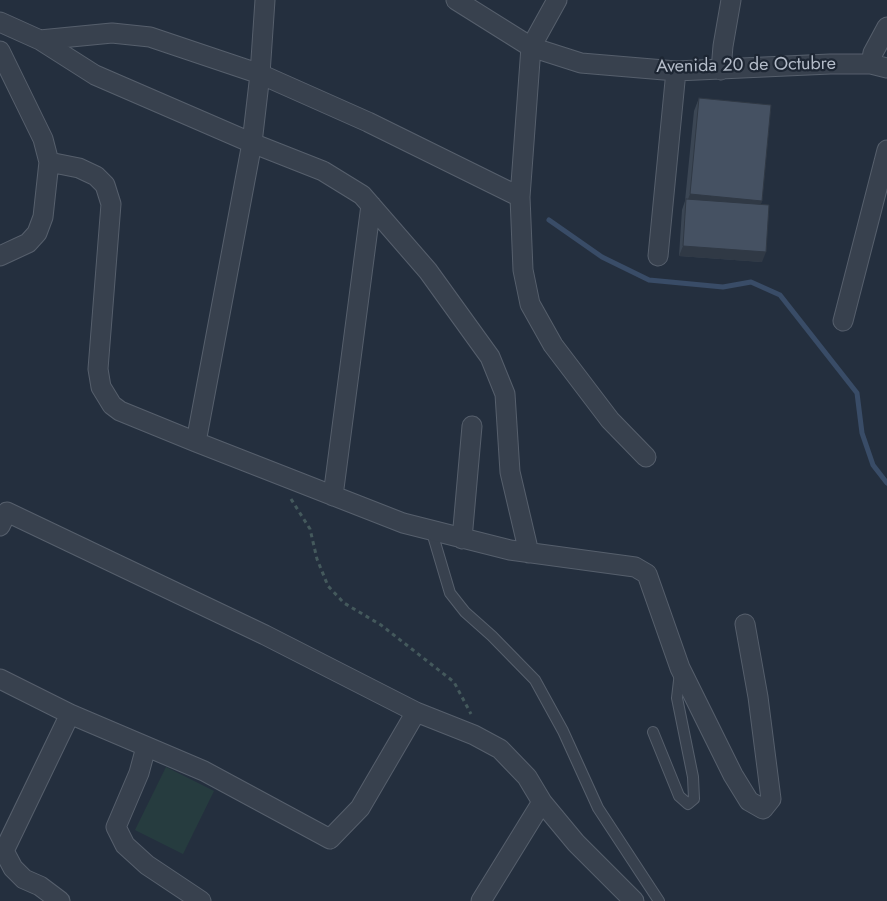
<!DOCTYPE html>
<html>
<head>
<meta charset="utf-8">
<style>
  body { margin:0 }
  canvas { display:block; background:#242f3e }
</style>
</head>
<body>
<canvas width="887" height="901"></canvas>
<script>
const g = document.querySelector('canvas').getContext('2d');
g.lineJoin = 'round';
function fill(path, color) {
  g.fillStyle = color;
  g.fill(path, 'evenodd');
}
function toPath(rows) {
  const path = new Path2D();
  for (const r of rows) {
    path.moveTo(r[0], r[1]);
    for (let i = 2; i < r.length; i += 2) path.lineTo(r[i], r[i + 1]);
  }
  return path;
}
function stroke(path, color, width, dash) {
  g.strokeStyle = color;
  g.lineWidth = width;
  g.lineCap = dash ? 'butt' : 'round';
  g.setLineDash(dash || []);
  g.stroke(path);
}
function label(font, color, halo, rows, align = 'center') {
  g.font = font + ' Jost,sans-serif';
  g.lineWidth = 4.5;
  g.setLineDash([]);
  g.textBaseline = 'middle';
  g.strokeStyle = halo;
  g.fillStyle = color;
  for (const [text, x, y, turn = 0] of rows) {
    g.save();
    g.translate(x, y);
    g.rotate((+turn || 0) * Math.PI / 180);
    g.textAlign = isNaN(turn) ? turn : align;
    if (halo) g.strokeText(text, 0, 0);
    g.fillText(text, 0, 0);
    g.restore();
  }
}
const green = toPath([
  [166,767,214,791,183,854,135,830]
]);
const stream = toPath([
  [549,220,602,257,649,280,723,287,751,282,780,295,857,393,862,433,873,465,887,483]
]);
const path = toPath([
  [291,499,310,529,317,559,328,586,344,603,381,625,454,682,471,714]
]);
const service = toPath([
  [431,529,450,593,465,612,492,636,535,680,563,731,598,808,659,901],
  [653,732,679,796,688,804,694,799,693,777,677,698,680,672]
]);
const minor = toPath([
  [456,0,531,47,581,63,676,71,830,64,871,64,887,68],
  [557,0,531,47,520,197,523,270,530,304,553,345,610,420,646,457],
  [0,22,40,40,95,75,252,143,323,171,362,195,428,271,490,357,505,394,510,472,529,553],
  [40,40,112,33,150,37,260,74,368,122,520,197],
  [0,51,43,139,49,162,43,217,37,233,28,243,0,256],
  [871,64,873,53,887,27],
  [721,70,723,46,731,0],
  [49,162,79,168,96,176,105,185,111,204,98,369,101,387,112,405,120,411,196,442,403,523,510,550,635,567,647,574,680,668,733,775,749,801,763,809,771,799,758,697,745,624],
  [658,256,676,71],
  [843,321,887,150],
  [196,442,252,143,260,74,265,0],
  [333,496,371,205],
  [0,526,7,512,265,635,416,712,474,735,500,749,527,777,542,802,576,843,634,901],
  [462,539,472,426],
  [0,679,70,714,204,771,330,839,360,808,416,712],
  [146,747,139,773,116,827,125,845,147,865,201,901],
  [60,901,40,886,24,879,13,868,4,851,70,714],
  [481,901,542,802]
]);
const wall = toPath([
  [699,98,762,201,760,205,762,262,679,256,682,210,685,201,694,111]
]);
const shadedWall = toPath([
  [690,194,762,201,757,215,686,205],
  [683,246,766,252,762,262,679,256]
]);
const building = toPath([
  [699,98,771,105,762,201,690,194,699,98],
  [686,199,769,205,766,252,683,246,686,199]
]);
const streetNames = [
  ["Avenida 20 de Octubre",746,66,-1]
];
fill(green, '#263c3f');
stroke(stream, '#394c67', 5);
stroke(service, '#565f6c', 12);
stroke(minor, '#565f6c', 21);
stroke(path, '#44595c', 3, [4, 4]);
stroke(service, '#38414e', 10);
stroke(minor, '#38414e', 19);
fill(wall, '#3b4654');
fill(shadedWall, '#303945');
fill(building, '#455162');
stroke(building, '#303945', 1);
label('18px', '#b4bcc9', '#1d2633', streetNames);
</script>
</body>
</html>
